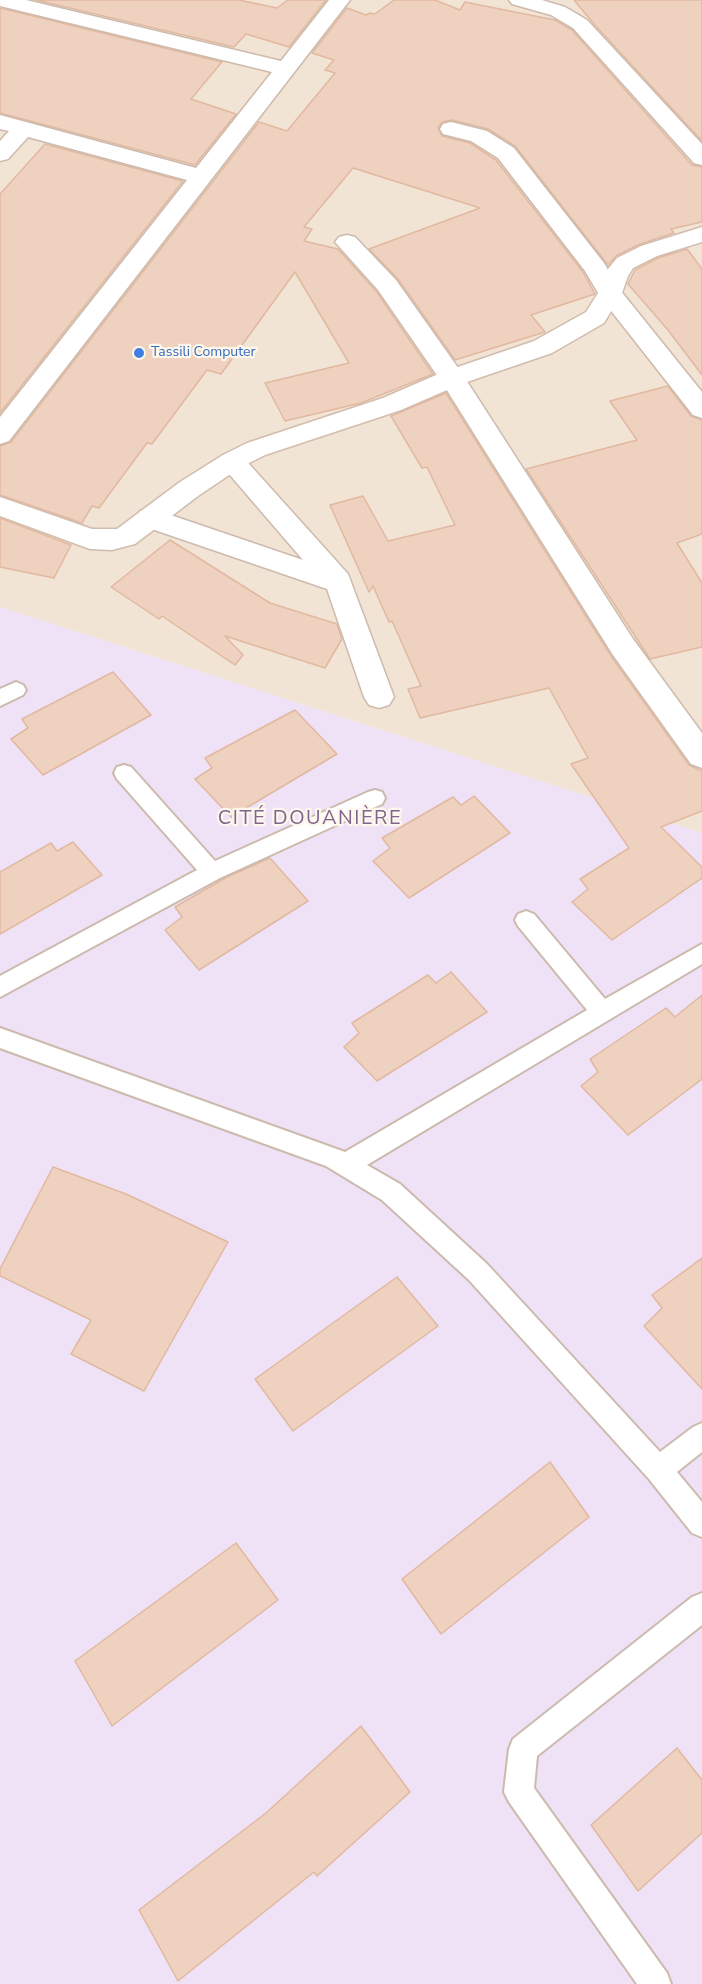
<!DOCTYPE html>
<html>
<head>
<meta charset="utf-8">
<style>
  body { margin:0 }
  canvas { display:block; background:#fbf2e6 }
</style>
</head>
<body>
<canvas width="702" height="1984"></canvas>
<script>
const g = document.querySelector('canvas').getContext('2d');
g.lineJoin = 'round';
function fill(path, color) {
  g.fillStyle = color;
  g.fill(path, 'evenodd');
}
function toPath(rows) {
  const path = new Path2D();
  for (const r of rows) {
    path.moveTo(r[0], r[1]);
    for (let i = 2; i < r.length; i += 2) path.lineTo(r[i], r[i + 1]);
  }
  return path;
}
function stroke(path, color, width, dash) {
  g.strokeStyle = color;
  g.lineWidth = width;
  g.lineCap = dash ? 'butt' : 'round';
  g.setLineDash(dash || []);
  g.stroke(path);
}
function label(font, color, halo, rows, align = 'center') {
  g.font = font + ' "Nunito Sans",sans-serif';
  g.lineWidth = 4.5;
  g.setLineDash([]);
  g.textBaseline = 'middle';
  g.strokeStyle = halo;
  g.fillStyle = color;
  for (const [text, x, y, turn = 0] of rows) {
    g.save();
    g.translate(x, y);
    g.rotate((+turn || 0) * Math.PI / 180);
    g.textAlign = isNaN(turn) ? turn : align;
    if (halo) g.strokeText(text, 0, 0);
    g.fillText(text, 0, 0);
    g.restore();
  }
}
const residential = toPath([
  [0,0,702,0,702,833,0,607]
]);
const education = toPath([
  [0,607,702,833,702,1984,0,1984]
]);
const building = toPath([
  [36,0,239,0,277,8,288,0,326,0,289,47,246,34,234,47,36,0],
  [394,0,435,0,460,10,465,2,555,20,572,30,692,165,702,167,702,222,671,229,674,233,640,244,616,256,608,265,515,146,488,129,452,120,442,122,438,128,442,136,470,143,496,160,583,272,595,294,531,315,545,332,455,360,398,279,369,249,480,208,353,168,304,227,312,229,304,241,338,249,376,291,433,374,361,403,285,421,265,383,349,363,295,272,221,374,207,370,152,444,147,443,99,508,92,506,82,523,0,495,0,446,11,442,259,122,287,131,335,73,325,70,334,60,312,53,347,8,366,15,370,13,375,14,394,0],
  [574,0,702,0,702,141,594,24,574,0],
  [0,8,222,62,191,99,236,114,195,165,0,113,0,8],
  [45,144,183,181,0,413,0,194,45,144],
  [687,249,702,269,702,375,668,330,628,284,635,270,658,258,687,249],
  [668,386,691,416,702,420,702,534,677,543,702,583,702,647,650,659,526,469,637,440,610,401,668,386],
  [446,393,611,656,689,765,702,771,702,811,661,827,702,867,702,878,612,940,572,902,588,889,580,879,629,848,571,764,588,758,549,688,420,718,408,689,421,686,392,621,389,622,373,586,369,592,330,505,363,496,388,541,455,525,427,467,422,468,391,416,446,393],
  [0,518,71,545,54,578,0,567,0,518],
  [170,540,270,603,337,624,342,639,325,668,225,636,243,655,235,665,162,616,159,619,111,587,170,540],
  [113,672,151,715,43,775,11,739,28,728,22,719,113,672],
  [295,710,337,754,231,817,195,779,212,768,205,758,295,710],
  [474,796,510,833,409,898,373,861,390,848,382,838,453,797,461,805,474,796],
  [73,842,102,875,0,934,0,872,51,843,57,851,73,842],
  [270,858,308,901,199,970,165,930,182,917,175,907,227,877,270,858],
  [451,972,487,1012,377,1081,344,1047,359,1033,352,1023,428,975,436,983,451,972],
  [702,995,702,1079,628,1135,581,1086,598,1072,590,1059,666,1008,675,1017,702,995],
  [53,1167,126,1194,228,1242,144,1391,71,1354,91,1320,0,1276,0,1269,53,1167],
  [702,1258,702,1389,644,1326,662,1308,652,1295,702,1258],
  [397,1277,438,1326,293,1431,255,1379,397,1277],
  [550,1462,589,1517,441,1634,402,1579,550,1462],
  [236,1543,278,1600,112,1726,75,1661,236,1543],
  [361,1726,410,1792,317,1876,314,1872,178,1981,139,1910,266,1813,361,1726],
  [677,1748,702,1780,702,1833,638,1891,591,1825,677,1748]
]);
const lane = toPath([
  [16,682,23,685,26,690,23,695,0,706,0,689,16,682],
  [124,765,131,767,215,861,368,792,375,790,382,792,385,798,382,804,220,878,0,997,0,976,197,870,117,779,114,773,117,767,124,765],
  [526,911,534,914,605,999,702,944,702,964,367,1165,400,1184,487,1264,660,1452,693,1427,702,1423,702,1452,677,1472,702,1502,702,1537,692,1533,649,1479,469,1280,382,1200,326,1166,0,1048,0,1028,345,1152,587,1010,518,926,515,920,518,914,526,911],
  [702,1593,702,1625,537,1756,534,1788,667,1973,671,1984,637,1984,509,1802,504,1792,509,1749,513,1739,692,1597,702,1593]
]);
const street = toPath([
  [0,0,26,0,281,61,329,0,350,0,9,441,0,444,0,417,187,180,28,137,8,159,0,161,0,141,9,131,0,129,0,115,196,168,272,72,0,6,0,0],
  [509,0,542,0,565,7,587,20,702,144,702,165,694,163,573,28,551,15,512,4,509,0],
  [451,122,487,131,514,148,604,263,620,290,702,392,702,418,693,415,601,298,585,271,498,158,471,141,443,134,440,129,443,124,451,122],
  [347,235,355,237,396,280,461,372,633,639,702,733,702,768,691,764,613,655,443,384,378,290,335,242,339,237,347,235],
  [232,452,241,455,348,574,394,697,389,705,379,708,369,705,364,697,327,589,140,525,136,518,140,511,150,508,303,560,223,467,219,461,223,455,232,452]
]);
const secondary = toPath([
  [702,227,702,242,657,256,633,268,628,276,622,293,604,323,552,353,461,384,401,410,265,455,241,467,198,496,135,544,112,550,90,549,0,516,0,497,92,529,117,529,180,482,223,455,247,443,383,398,443,372,534,341,586,312,598,293,604,274,617,258,641,246,702,227]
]);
const markers = [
  [139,353,6,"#3f7fe0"]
];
const farShopnames = [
  ["Tassili Computer",151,353]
];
const quarterNames = [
  ["CITÉ DOUANIÈRE",310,819]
];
fill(residential, '#f2e4d5');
fill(education, '#efe2f7');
fill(building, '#efd1bf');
stroke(building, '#e1b8a0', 1.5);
stroke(lane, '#ccbaad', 4);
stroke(street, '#ccbaad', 3);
stroke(secondary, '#d1bcad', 3);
fill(lane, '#fff');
fill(street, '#fff');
fill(secondary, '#fff');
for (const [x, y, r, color] of markers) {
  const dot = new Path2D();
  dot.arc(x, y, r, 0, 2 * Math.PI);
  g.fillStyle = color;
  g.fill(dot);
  stroke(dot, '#fef7ec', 2);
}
label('14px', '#366cbe', '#fef7ec', farShopnames, 'left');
g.letterSpacing = '1.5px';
label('20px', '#80648f', '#fef7ec', quarterNames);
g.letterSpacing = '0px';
</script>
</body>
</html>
